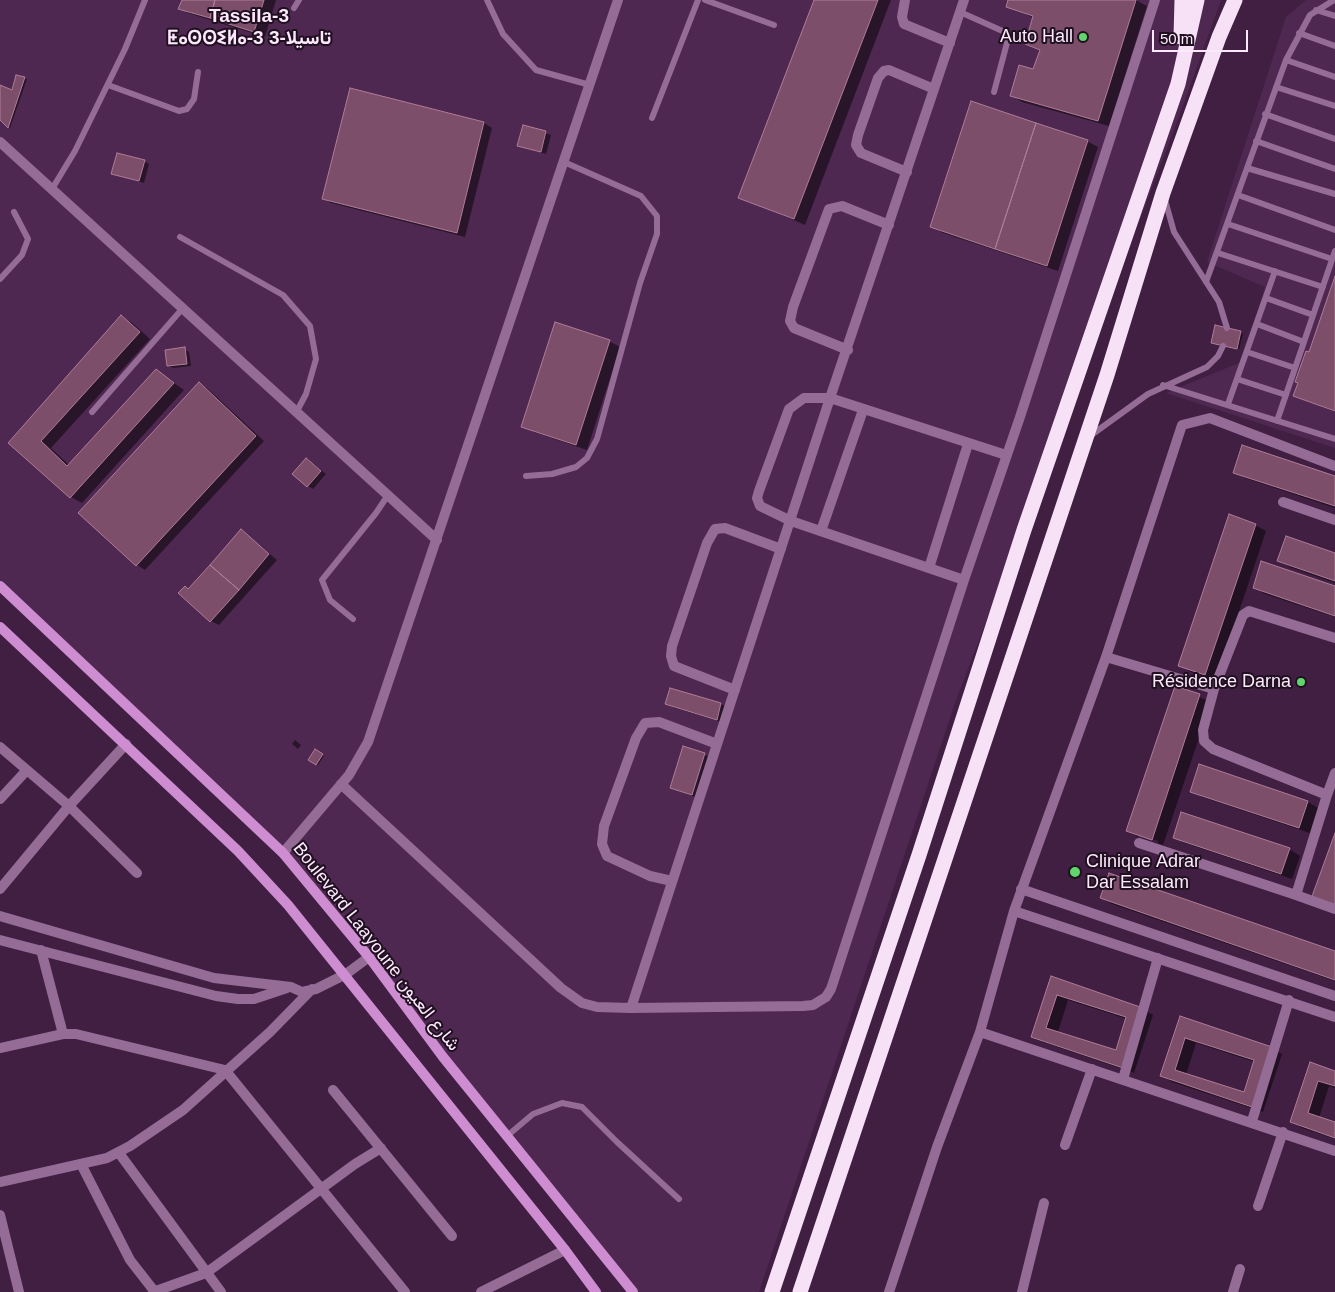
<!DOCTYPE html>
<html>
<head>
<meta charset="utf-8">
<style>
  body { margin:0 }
  #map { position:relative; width:1335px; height:1292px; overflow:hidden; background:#401f42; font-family:Arial,sans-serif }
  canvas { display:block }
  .scale { position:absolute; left:1152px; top:30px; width:96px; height:22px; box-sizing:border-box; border:2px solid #fee8fe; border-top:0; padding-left:6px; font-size:15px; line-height:18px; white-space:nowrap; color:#fee8fe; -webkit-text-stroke:4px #1f101f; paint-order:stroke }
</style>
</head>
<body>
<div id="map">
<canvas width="1335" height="1292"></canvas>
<div class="scale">50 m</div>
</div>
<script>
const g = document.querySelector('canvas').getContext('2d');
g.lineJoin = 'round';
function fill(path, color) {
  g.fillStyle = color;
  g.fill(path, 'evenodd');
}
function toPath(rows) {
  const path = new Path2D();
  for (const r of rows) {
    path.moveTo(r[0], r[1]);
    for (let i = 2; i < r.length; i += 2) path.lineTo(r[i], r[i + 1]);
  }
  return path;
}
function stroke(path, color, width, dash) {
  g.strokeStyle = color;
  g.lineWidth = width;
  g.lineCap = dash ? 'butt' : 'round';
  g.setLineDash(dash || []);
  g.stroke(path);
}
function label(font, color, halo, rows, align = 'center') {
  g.font = font + ' Arial,Vazirmatn,"Noto Sans Tifinagh",sans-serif';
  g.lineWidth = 4;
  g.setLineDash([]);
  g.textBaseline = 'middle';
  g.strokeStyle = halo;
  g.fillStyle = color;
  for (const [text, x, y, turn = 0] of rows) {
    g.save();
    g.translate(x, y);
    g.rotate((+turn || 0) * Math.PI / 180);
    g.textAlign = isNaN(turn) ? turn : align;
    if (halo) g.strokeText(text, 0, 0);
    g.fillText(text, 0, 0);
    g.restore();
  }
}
const built = toPath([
  [0,0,1221,0,1179,117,955,703,759,1292,633,1292,276,847,0,592],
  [1306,0,1335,0,1335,448,1166,393,1241,362,1265,287,1207,262,1286,17]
]);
const shadow = toPath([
  [183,0,276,0,265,37,188,13,180,8],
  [815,0,891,0,805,225,740,197],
  [1009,0,1136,0,1147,6,1109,126,1022,102,1011,95,1034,70,1040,51,1027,44,1034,18,1007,6],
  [17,76,27,79,10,128,0,119,0,86,13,92],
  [350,90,484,123,492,128,465,237,331,203,323,198],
  [524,126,551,135,546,154,519,146],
  [1087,141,1098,147,1058,271,943,233,932,227],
  [144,161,149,164,144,183,113,173],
  [1335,280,1335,412,1295,396],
  [122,317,132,323,150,339,51,448,69,465,157,371,184,390,82,503,71,497,10,443],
  [1240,332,1243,334,1239,349,1214,343],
  [609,341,620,347,587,450,534,432,523,426],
  [184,349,189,352,191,366,173,368,168,365],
  [199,384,207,388,264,441,145,570,137,565,80,513],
  [307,459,326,474,313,489,308,486],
  [1234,472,1335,477,1335,508,1245,478],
  [1255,525,1266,531,1216,680,1191,672,1180,665],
  [242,531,277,560,219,625,211,621,189,590],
  [1335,554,1335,583,1290,567,1279,561],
  [1254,587,1335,587,1335,617,1265,594],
  [1175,687,1211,702,1163,845,1138,837,1158,843,1158,841,1138,834,1138,837,1128,831],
  [671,689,721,704,729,708,725,723,675,708,667,704],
  [295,740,301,745,298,749,292,744],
  [316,751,324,756,318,765,310,760],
  [704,754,712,759,700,799,672,788],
  [1192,791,1308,802,1318,808,1310,833,1202,797],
  [1174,837,1289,849,1300,856,1292,879,1185,843],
  [1101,898,1335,953,1335,981,1112,904],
  [1052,978,1143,1009,1153,1015,1134,1073,1043,1042,1033,1036],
  [1068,1000,1127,1019,1116,1051,1058,1032],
  [1181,1017,1271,1048,1282,1054,1263,1112,1172,1082,1162,1075],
  [1196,1043,1255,1062,1245,1094,1186,1075],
  [1311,1064,1335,1072,1335,1088,1329,1086,1319,1118,1335,1123,1335,1139,1302,1128,1292,1122]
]);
const building = toPath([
  [182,0,215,0,210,18,178,9,182,0],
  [215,0,264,0,254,32,210,18,215,0],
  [814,0,878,0,794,219,738,198,814,0],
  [1008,0,1136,0,1098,121,1010,96,1019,65,1033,69,1040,50,1025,44,1033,16,1006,7,1008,0],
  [16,75,25,77,8,128,0,120,0,85,12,90,16,75],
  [350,88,484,122,457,233,322,199,350,88],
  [971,101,1036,123,995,249,930,227,971,101],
  [1036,123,1088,140,1047,266,995,249,1036,123],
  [523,125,546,131,541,152,517,146,523,125],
  [117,153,145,160,139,181,111,174,117,153],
  [1335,276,1335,411,1293,396,1298,383,1295,382,1306,351,1309,352,1335,276],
  [121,315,140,332,41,441,67,466,156,369,174,383,70,498,8,443,121,315],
  [555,322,610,340,576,445,521,427,555,322],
  [1215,325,1241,331,1237,349,1211,343,1215,325],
  [185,347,187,364,167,366,165,350,185,347],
  [199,382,256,436,136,566,78,513,199,382],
  [1242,445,1335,476,1335,506,1233,473,1242,445],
  [306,458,321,471,307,487,292,474,306,458],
  [1229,514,1256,524,1205,675,1178,666,1229,514],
  [241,529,269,554,239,590,210,565,241,529],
  [1286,536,1335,553,1335,581,1277,561,1286,536],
  [1261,561,1335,586,1335,616,1253,588,1261,561],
  [210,565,239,590,210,622,178,593,185,586,188,589,210,565],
  [1175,686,1200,694,1152,840,1126,831,1175,686],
  [670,688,721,703,717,720,665,704,670,688],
  [683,746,705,753,692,795,670,788,683,746],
  [315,749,323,754,316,765,308,760,315,749],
  [1199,764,1308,801,1299,828,1190,792,1199,764],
  [1181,812,1290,848,1281,874,1173,838,1181,812],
  [1335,833,1335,908,1311,899,1335,833],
  [1109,873,1335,951,1335,980,1100,898,1109,873],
  [1051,976,1143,1008,1123,1068,1031,1037,1051,976],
  [1057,995,1126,1017,1116,1050,1046,1028,1057,995],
  [1180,1016,1272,1047,1252,1107,1160,1076,1180,1016],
  [1185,1038,1254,1060,1244,1092,1175,1070,1185,1038],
  [1310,1062,1335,1071,1335,1086,1318,1081,1308,1113,1335,1122,1335,1138,1290,1122,1310,1062]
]);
const lane = toPath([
  [487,0,503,34,536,70,590,85],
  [705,0,774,25],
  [294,8,299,0],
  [1316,10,1335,16],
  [960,12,1007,33,1008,39,994,92],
  [1299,33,1335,46],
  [1286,60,1335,77],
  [108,85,179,111,187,109,194,99,198,72],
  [1276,87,1335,106],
  [1265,114,1335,139],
  [652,118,698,0],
  [1256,141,1335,169],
  [1247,168,1335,194],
  [52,189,75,151,125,49,145,0],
  [1238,195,1335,230],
  [1165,200,1174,232,1219,302,1227,328],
  [1228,224,1332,259],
  [180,237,283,295,310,326,316,359,306,394,297,411],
  [1218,253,1323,287],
  [0,279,22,255,28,239,14,212],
  [1206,282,1286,60,1310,15,1334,0],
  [1266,298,1313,315],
  [1257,324,1304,342],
  [1247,352,1295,368],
  [1237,379,1286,395],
  [1163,385,1335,439],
  [1228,404,1275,271],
  [92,412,183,308],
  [1277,421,1335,251],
  [1090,436,1148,394,1207,367,1218,356,1223,346],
  [526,476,552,474,576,467,587,458,597,439,640,283,657,234,657,216,641,196,564,162],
  [353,619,330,600,322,580,376,513,388,495],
  [507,1136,533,1114,562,1103,582,1107,617,1142,679,1199]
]);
const street = toPath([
  [905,0,902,17,904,24,950,43],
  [0,142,437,540],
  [907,172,861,153,856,145,858,135,878,78,884,71,889,70,934,89],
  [848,350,794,328,790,321,793,307,829,209,842,206,889,225],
  [1283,502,1335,520],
  [821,531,863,410],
  [929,568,968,444],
  [964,580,791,521,760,506,757,498,759,491,789,409,804,398,830,398,1006,455],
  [1106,657,1214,689,1203,730,1204,741,1213,749,1327,795,1335,773],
  [1214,689,1243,615,1249,611,1335,638],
  [735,690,674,666,671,656,672,646,707,543,715,529,725,528,781,549],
  [0,747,69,806,137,873],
  [341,784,561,988,582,1003,597,1007,631,1008,803,1006,813,1005,826,997,831,989,964,580,1020,417,1155,0],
  [1327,795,1296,895,1335,909],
  [0,799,26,771],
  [1139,843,1296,895],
  [283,853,349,775,368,742,618,0],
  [672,881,650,876,607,856,602,844,604,826,636,738,645,723,659,722,717,744],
  [0,889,69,806,126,744],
  [1021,889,1335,996],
  [1014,911,1335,1017],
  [0,916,214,978,291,987,302,992,316,989,346,974,369,957],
  [0,940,216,996,238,999,254,999,287,988],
  [41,950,63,1034],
  [631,1008,830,398,964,0],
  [980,1032,1335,1151],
  [0,1048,63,1034,76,1034,225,1070,405,1292],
  [1123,1079,1158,958],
  [333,1090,452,1236],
  [1252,1121,1289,1000],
  [1065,1145,1092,1069],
  [119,1153,221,1292],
  [81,1164,130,1260,155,1292],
  [0,1182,107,1158,130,1146,183,1110,270,1032,312,989],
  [1258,1206,1283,1132],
  [0,1215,19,1292],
  [153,1292,206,1273,355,1164,381,1148],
  [481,1292,565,1250],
  [889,1292,937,1147,980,1032,1014,911,1106,657,1182,425,1210,418,1335,466],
  [1022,1292,1044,1203],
  [1233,1292,1240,1269]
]);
const secondary = toPath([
  [0,586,283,853,369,957,443,1057,633,1292],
  [0,627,238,851,288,905,565,1250,596,1292]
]);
const highway = toPath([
  [1181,37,1182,0],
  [772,1292,919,855,1024,530,1178,84,1197,0],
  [800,1292,1107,375,1163,193,1219,37,1235,0]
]);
const markers = [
  [1083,37,5,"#5fd56b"],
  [1301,682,5,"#5fd56b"],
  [1075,872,6,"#5fd56b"]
];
const poiNames = [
  ["Auto Hall",1073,37],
  ["Résidence Darna",1291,682],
  ["Clinique Adrar",1086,862,"left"],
  ["Dar Essalam",1086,883,"left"]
];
const streetNames = [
  ["Boulevard Laayoune شارع العيون",376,947,52]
];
const neighbourhoodNames = [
  ["Tassila-3",249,17],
  ["ⵟⴰⵙⵙⵉⵍⴰ-3 3-تاسيلا",249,39]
];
fill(built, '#4e2850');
fill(shadow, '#0007');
fill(building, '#7d4e69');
stroke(building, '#af7c98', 1);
stroke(lane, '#946c95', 6);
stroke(street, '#946c95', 10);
stroke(secondary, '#ce8dd0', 10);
stroke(highway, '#f6e1f6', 15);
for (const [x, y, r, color] of markers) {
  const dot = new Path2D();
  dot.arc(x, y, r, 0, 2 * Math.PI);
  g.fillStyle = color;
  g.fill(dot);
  stroke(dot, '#1f101f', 2);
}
label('18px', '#fee8fe', '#1f101f', poiNames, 'right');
label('18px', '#fee8fe', '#1f101f', streetNames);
label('bold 19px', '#fee8fe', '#1f101f', neighbourhoodNames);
</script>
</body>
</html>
